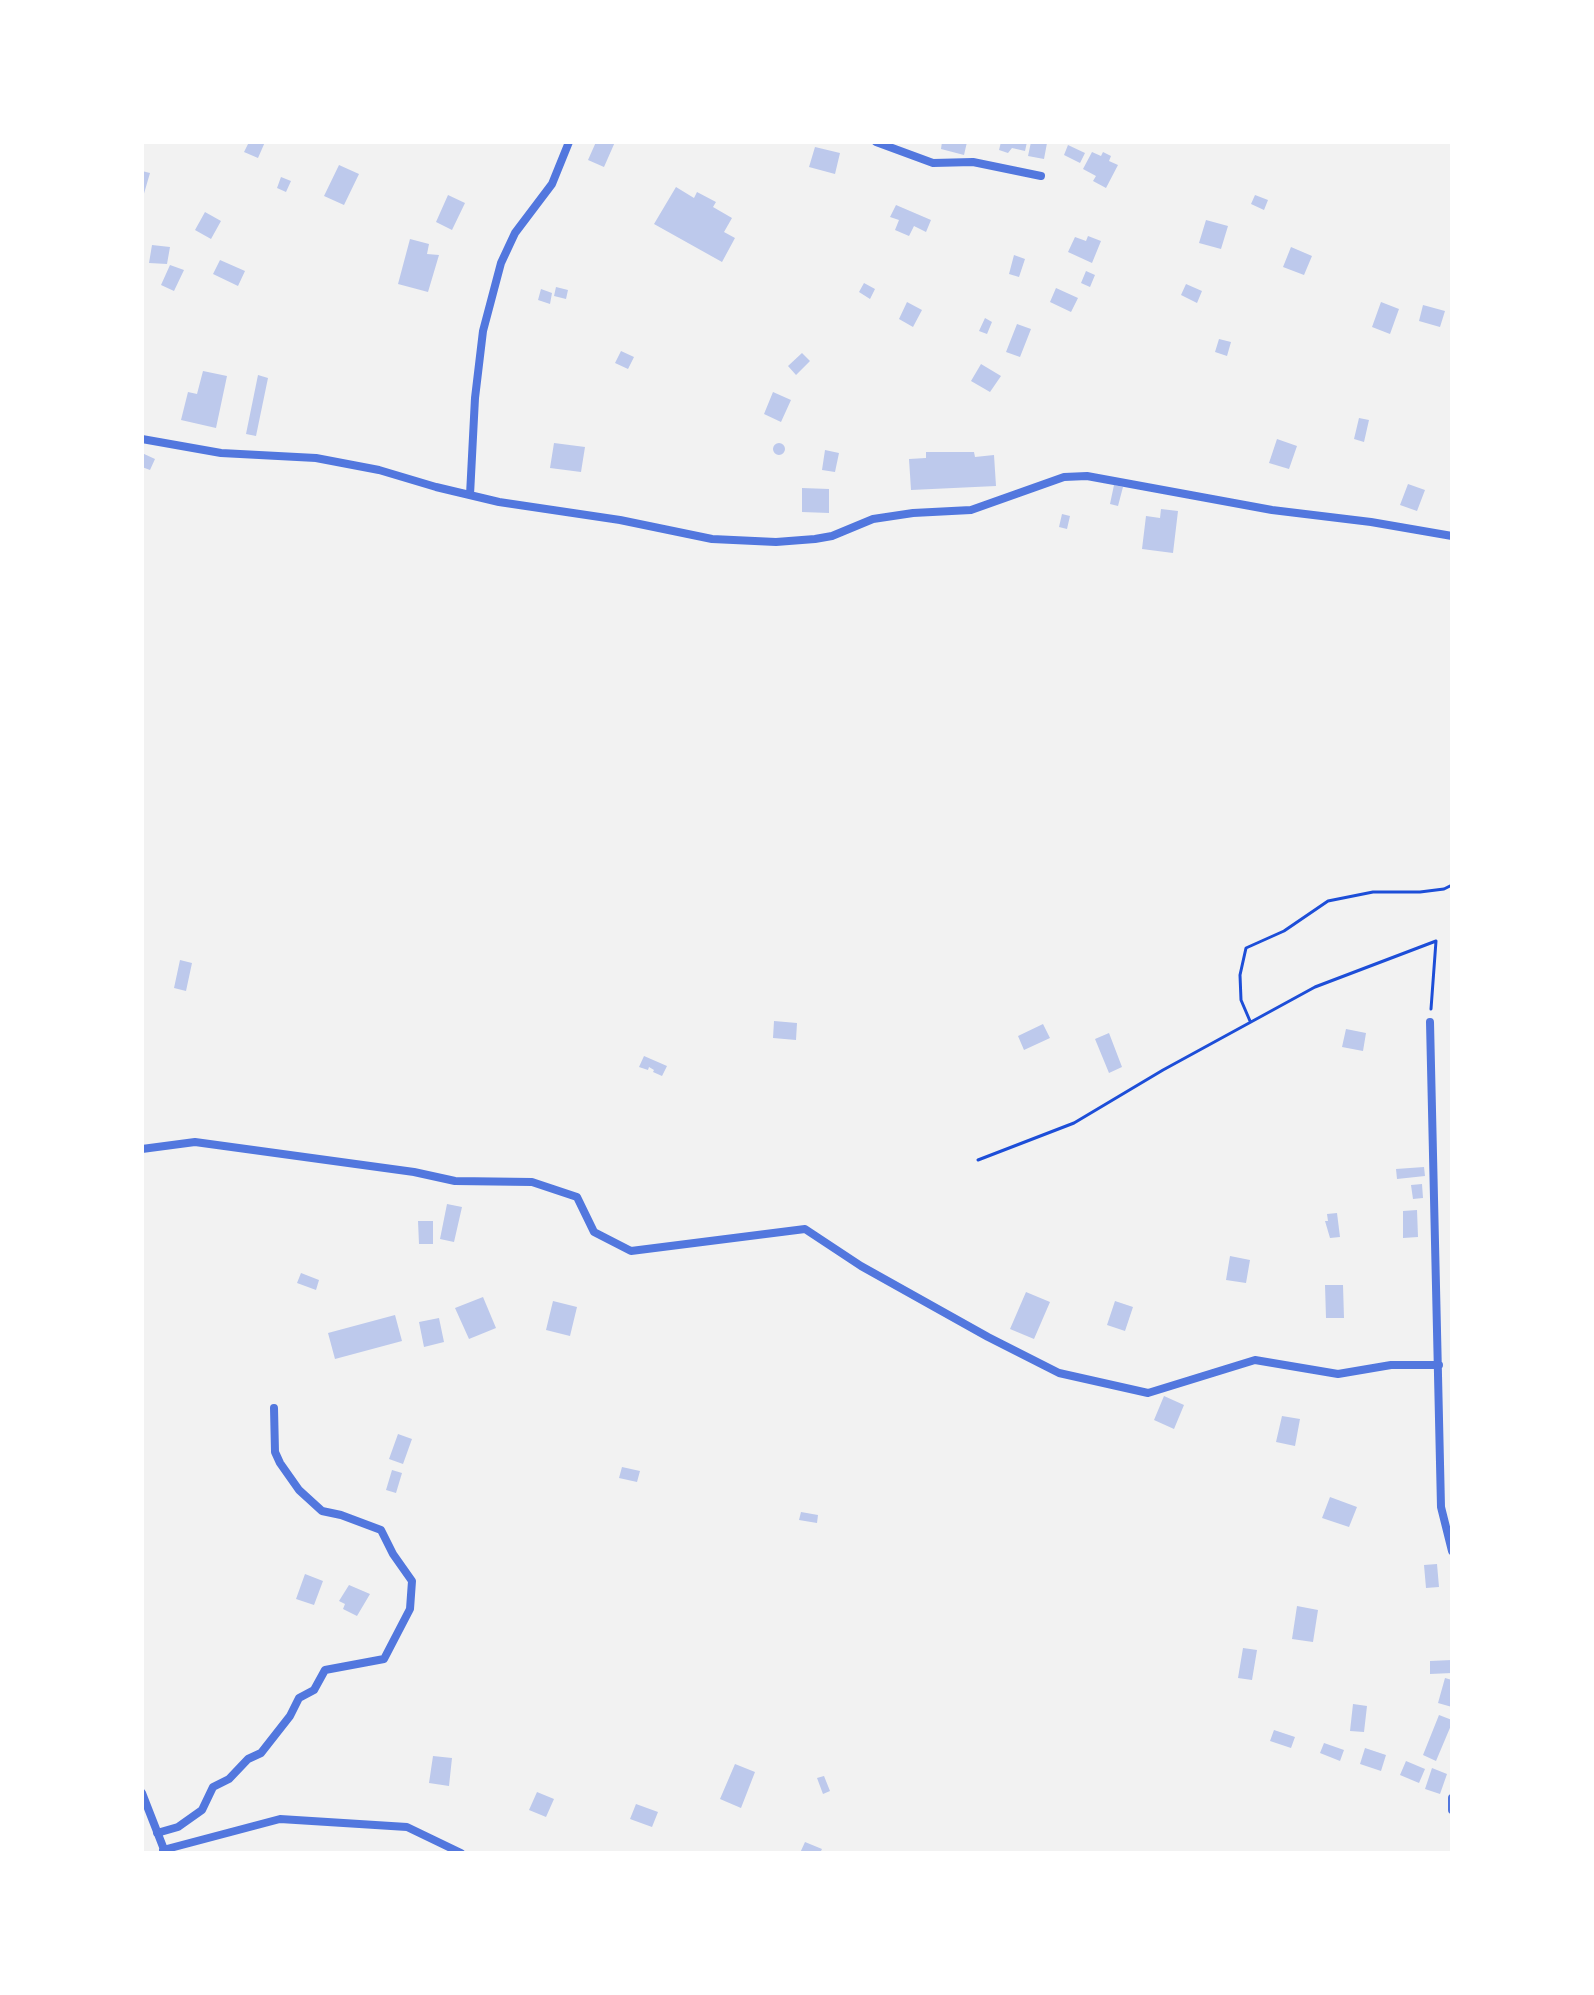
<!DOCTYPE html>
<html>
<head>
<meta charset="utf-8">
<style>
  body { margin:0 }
  #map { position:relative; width:1594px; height:1995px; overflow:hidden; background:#f2f2f2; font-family:"Crimson Pro",serif }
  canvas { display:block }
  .frame { position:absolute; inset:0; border:144px solid #fff; pointer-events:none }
</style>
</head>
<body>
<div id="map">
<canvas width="1594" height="1995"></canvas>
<div class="frame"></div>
</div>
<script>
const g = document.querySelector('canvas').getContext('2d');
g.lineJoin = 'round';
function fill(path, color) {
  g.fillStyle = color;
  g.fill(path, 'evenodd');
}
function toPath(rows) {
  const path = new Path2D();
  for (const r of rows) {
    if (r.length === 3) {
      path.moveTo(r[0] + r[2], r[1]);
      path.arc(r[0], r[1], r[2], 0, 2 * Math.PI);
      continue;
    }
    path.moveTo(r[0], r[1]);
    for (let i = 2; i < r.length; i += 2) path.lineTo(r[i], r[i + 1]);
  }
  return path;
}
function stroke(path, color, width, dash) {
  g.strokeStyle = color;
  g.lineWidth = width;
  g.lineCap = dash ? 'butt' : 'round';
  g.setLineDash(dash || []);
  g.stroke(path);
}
const building = toPath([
  [249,142,265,142,258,158,244,152],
  [596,142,615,142,604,167,588,160],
  [942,142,967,142,964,155,941,149],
  [1001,142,1027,142,1025,151,1012,148,1008,153,999,150],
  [1031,142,1047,143,1044,159,1028,156],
  [1068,145,1085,153,1080,163,1064,155],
  [815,147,840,153,835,174,809,167],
  [1092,152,1101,156,1103,152,1111,156,1109,161,1118,165,1106,188,1093,181,1096,176,1083,169],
  [339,165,359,174,344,205,324,196],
  [142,171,150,173,143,197,142,196],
  [281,177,291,181,286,192,277,188],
  [676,187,694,198,697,192,716,202,713,207,732,218,724,232,735,238,722,262,654,224],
  [448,195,465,203,452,230,436,222],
  [1255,195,1268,200,1264,210,1251,204],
  [896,205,931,220,926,232,914,226,909,236,895,230,899,220,890,217],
  [205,212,221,221,211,239,195,230],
  [1206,220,1228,226,1221,249,1199,243],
  [1088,236,1101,241,1092,263,1068,252,1075,237,1086,241],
  [410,239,429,244,427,254,439,255,428,292,398,284],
  [152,245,170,247,167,264,149,263],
  [1291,247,1312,256,1304,275,1283,267],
  [1014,255,1025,259,1019,277,1009,274],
  [220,260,245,271,238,286,213,274],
  [170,265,184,270,174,291,161,285],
  [1086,271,1095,275,1090,287,1081,283],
  [864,283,875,289,870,299,859,292],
  [1186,284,1202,291,1197,303,1181,295],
  [556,287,568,290,566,299,554,296],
  [1056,288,1078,298,1071,312,1050,302],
  [541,289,552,293,550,304,538,300],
  [907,302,922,310,913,327,899,319],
  [1381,302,1399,309,1390,334,1372,327],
  [1423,305,1445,311,1440,327,1419,321],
  [985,318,992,322,987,334,979,331],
  [1017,324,1031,329,1020,357,1006,352],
  [1219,339,1231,342,1227,356,1215,352],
  [621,351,634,357,628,369,615,363],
  [802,353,810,361,796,375,788,366],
  [981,364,1001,376,990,392,971,381],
  [203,371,227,376,216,428,181,420,188,392,197,394],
  [258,375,268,378,256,436,246,434],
  [773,392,791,400,781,422,764,414],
  [1359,418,1369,420,1364,442,1354,439],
  [1277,439,1297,446,1289,469,1269,463],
  [779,449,6],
  [554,443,585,447,581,472,550,468],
  [825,450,839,453,835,472,822,470],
  [926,452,974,452,975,457,994,455,996,486,911,490,909,459,926,458],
  [142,453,155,459,150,470,142,467],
  [1408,484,1425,490,1417,511,1400,505],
  [1114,485,1123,487,1118,506,1110,504],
  [802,488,829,489,829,513,802,512],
  [1161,509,1178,511,1173,553,1142,549,1146,516,1160,518],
  [1062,514,1070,516,1067,529,1059,527],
  [180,960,192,963,186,991,174,988],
  [774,1021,797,1023,796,1040,773,1038],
  [1043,1024,1050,1038,1024,1050,1018,1036],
  [1346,1029,1366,1033,1363,1051,1342,1047],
  [1109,1033,1122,1067,1109,1073,1095,1039],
  [644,1056,667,1066,662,1076,653,1072,654,1070,649,1067,648,1070,639,1067],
  [1424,1167,1425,1176,1397,1179,1396,1169],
  [1422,1184,1423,1198,1413,1199,1411,1185],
  [447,1204,462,1207,454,1242,440,1239],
  [1417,1210,1418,1237,1403,1238,1403,1211],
  [1337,1213,1340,1237,1330,1238,1325,1221,1328,1221,1327,1214],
  [418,1221,433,1221,433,1244,419,1244],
  [1230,1256,1250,1260,1246,1283,1226,1280],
  [301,1273,319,1280,316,1290,297,1283],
  [1325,1285,1343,1285,1344,1318,1326,1318],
  [1026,1292,1050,1302,1034,1339,1010,1329],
  [483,1297,496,1328,469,1339,455,1308],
  [553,1301,577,1307,570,1336,546,1330],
  [1115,1301,1133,1307,1125,1331,1107,1325],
  [395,1315,402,1341,335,1359,328,1333],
  [439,1318,444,1342,424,1347,419,1322],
  [1164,1396,1184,1405,1174,1429,1154,1420],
  [1282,1416,1300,1419,1295,1446,1276,1442],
  [398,1434,412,1439,403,1464,389,1459],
  [622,1467,640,1471,637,1482,619,1478],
  [392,1470,402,1473,396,1493,386,1490],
  [1330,1497,1357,1507,1349,1527,1322,1518],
  [801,1512,818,1515,817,1523,799,1520],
  [1437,1564,1439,1587,1426,1588,1424,1565],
  [305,1574,323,1581,314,1605,296,1599],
  [349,1585,370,1594,357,1616,343,1609,345,1604,339,1601],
  [1297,1606,1318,1610,1313,1642,1292,1639],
  [1243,1648,1257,1650,1252,1680,1238,1678],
  [1452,1660,1452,1673,1430,1674,1430,1661],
  [1445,1678,1452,1680,1452,1707,1438,1703],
  [1353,1704,1367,1706,1364,1732,1350,1731],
  [1439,1715,1452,1720,1452,1723,1436,1761,1423,1755],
  [1274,1730,1295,1737,1291,1748,1270,1741],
  [1324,1743,1344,1750,1340,1761,1320,1753],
  [1365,1748,1386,1755,1381,1771,1360,1764],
  [433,1756,452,1758,449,1786,429,1783],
  [1406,1761,1425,1769,1419,1783,1400,1775],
  [735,1764,755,1772,741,1808,720,1799],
  [1432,1768,1447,1774,1440,1794,1425,1789],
  [824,1776,830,1791,823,1794,817,1778],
  [537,1792,554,1799,546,1817,529,1810],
  [636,1804,658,1812,652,1827,630,1819],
  [805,1842,822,1849,820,1853,800,1853]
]);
const path = toPath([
  [1250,1021,1241,1000,1240,975,1246,948,1284,931,1328,901,1373,892,1420,892,1444,889,1452,885],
  [978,1160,1074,1123,1163,1070,1315,987,1436,941,1431,1009]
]);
const minor = toPath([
  [876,142,933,163,973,162,1041,176],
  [142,439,221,453,316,458,379,470,436,487,499,502,620,520,712,539,776,542,815,539,832,536,873,519,913,513,971,510,1064,477,1087,476,1272,510,1371,522,1452,536],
  [470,495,475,398,483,331,501,263,515,233,552,184,569,142],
  [1430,1022,1441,1507,1452,1551],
  [142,1149,195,1142,414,1172,455,1181,532,1182,577,1197,594,1232,631,1251,805,1229,861,1266,988,1337,1059,1373,1148,1393,1255,1360,1338,1374,1391,1365,1439,1365],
  [142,1793,165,1852],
  [1452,1798,1452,1810],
  [157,1833,178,1827,202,1810,213,1787,229,1779,248,1759,261,1753,290,1716,299,1698,314,1690,325,1670,384,1659,410,1609,412,1581,393,1554,381,1530,341,1515,322,1511,299,1490,280,1463,275,1452,274,1408],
  [163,1850,280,1819,407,1827,461,1853]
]);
fill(building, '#bdc9ec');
stroke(path, '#1d4ed8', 3);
stroke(minor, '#5277de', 8);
</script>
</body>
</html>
